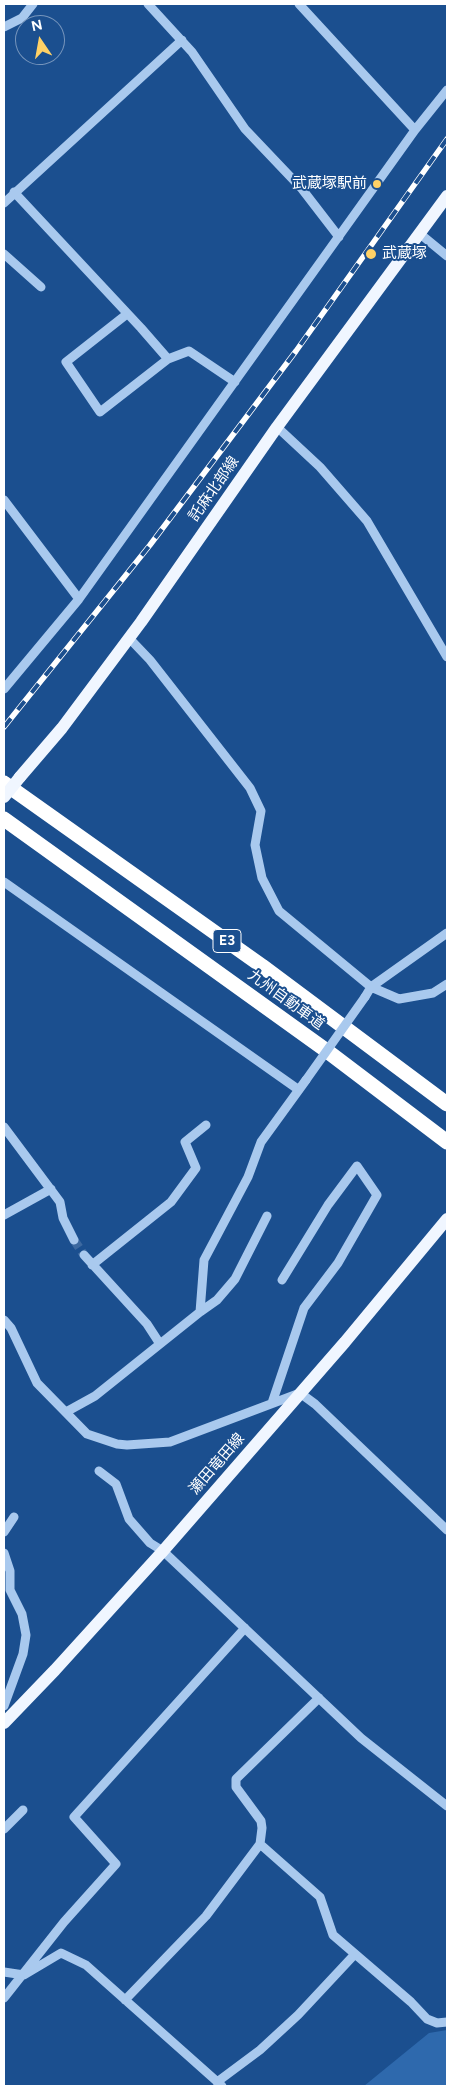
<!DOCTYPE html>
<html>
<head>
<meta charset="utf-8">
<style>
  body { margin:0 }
  #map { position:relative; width:451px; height:2090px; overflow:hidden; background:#1b4f8f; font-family:Figtree,sans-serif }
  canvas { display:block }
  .frame { position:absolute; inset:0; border:5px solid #fff; pointer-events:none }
  .north { position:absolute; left:15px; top:15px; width:50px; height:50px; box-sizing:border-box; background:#1b4f8f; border:1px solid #7695bc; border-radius:50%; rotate:348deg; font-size:14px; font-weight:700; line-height:20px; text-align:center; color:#fff }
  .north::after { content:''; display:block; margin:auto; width:18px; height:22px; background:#ffd166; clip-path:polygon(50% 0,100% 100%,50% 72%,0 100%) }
</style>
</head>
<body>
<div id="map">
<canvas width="451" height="2090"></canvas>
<div class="frame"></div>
<div class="north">N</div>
</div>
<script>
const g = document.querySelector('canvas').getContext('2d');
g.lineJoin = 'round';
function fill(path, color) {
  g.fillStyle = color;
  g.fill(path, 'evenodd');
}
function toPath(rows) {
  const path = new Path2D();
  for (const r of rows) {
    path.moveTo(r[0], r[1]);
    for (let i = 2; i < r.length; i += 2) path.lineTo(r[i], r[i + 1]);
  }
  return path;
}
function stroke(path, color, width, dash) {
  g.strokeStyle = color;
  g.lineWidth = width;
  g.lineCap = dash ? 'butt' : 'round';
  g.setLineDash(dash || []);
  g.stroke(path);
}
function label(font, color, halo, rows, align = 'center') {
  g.font = font + ' Figtree,"Noto Sans JP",sans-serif';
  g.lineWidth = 4;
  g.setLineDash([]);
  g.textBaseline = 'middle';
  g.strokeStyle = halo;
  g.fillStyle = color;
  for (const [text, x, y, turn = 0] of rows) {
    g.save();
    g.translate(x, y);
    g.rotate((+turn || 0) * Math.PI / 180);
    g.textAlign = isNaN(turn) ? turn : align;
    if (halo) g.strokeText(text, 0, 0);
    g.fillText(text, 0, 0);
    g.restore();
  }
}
const green = toPath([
  [447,2030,447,2086,364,2086,429,2033]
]);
const minorTunnel = toPath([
  [74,1240,84,1255]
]);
const minor = toPath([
  [148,4,192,52,245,129,302,189,339,237],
  [299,4,415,130],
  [4,27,22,18,33,4],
  [14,192,141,328,168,359],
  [4,203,182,40],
  [419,233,447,256],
  [4,254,41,287],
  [127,314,66,362,100,412,168,359,189,351,235,382],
  [277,427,320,467,367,521,447,657],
  [4,500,79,599],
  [129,638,150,660,250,788,261,811,255,845,262,878,279,911,371,987,399,999,433,993,447,984],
  [4,689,79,599,415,130,447,90],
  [4,882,299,1090],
  [365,997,371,987,447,933],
  [4,1127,60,1202,63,1218,74,1240],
  [4,1215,51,1189],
  [84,1255,147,1324,160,1344],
  [92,1265,171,1202,196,1168,185,1142,206,1125],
  [200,1312,217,1300,235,1279,267,1216],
  [4,1320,11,1328,37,1383,87,1434,117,1444,127,1445,170,1442,300,1393,315,1404,447,1530],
  [272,1403,304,1308,338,1263,377,1195,357,1166,328,1205,282,1280],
  [66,1412,95,1396,200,1312,204,1260,248,1177,261,1142,306,1080],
  [99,1471,116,1484,129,1519,150,1543,163,1551,361,1738,447,1806],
  [4,1532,14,1517],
  [4,1553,10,1571,10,1590,22,1614,26,1635,23,1654,4,1706],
  [4,1829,23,1810],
  [260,1844,320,1897,333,1935,411,2002,427,2019,437,2023,447,2022],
  [4,1972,24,1975,61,1953,86,1965,222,2086],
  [4,1998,64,1922,116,1864,74,1817,245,1628],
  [125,2000,206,1916,260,1844,262,1828,261,1821,236,1787,236,1779,319,1698],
  [217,2082,260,2050,298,2015,355,1954]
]);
const major = toPath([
  [20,777,62,728,141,622,277,427,447,196],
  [4,1723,55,1670,163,1551,345,1342,447,1219]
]);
const highway = toPath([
  [4,783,262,966,447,1104],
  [4,819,327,1051,447,1142]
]);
const rail = toPath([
  [4,727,150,545,296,351,447,139]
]);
const minorBridge = toPath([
  [306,1080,365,997]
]);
const majorBridge = toPath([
  [4,797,20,777]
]);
const markers = [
  [377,184,5,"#ffd166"],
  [371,254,6,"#ffd166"]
];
const shields = [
  [227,941,28]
];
const shieldNames = [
  ["E3",227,941]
];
const poiNames = [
  ["武蔵塚駅前",367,184],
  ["武蔵塚",382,254,"left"]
];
const streetNames = [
  ["託麻北部線",214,489,-55],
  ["九州自動車道",286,1000,36],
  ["瀬田竜田線",217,1464,-49]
];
fill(green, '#2e69ad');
stroke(minorTunnel, '#3d69a0', 9, [9, 4.5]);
stroke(minor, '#a9c9ee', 9);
stroke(major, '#f0f6ff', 12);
stroke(highway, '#fff', 15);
stroke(rail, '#fff', 5.5);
stroke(rail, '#1b4f8f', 4, [11]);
stroke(minorBridge, '#a9c9ee', 9);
stroke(majorBridge, '#f0f6ff', 12);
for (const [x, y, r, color] of markers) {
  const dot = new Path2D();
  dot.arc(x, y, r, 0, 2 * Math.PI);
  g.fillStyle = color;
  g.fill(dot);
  stroke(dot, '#1b4f8f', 2);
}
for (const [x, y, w] of shields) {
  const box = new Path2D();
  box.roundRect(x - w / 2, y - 11.5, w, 23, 4);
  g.fillStyle = '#1b4f8f';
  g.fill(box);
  stroke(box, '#fff', 1);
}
label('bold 14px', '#fff', null, shieldNames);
label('15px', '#fff', '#1b4f8f', poiNames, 'right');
label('15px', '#fff', '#1b4f8f', streetNames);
</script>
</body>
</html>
